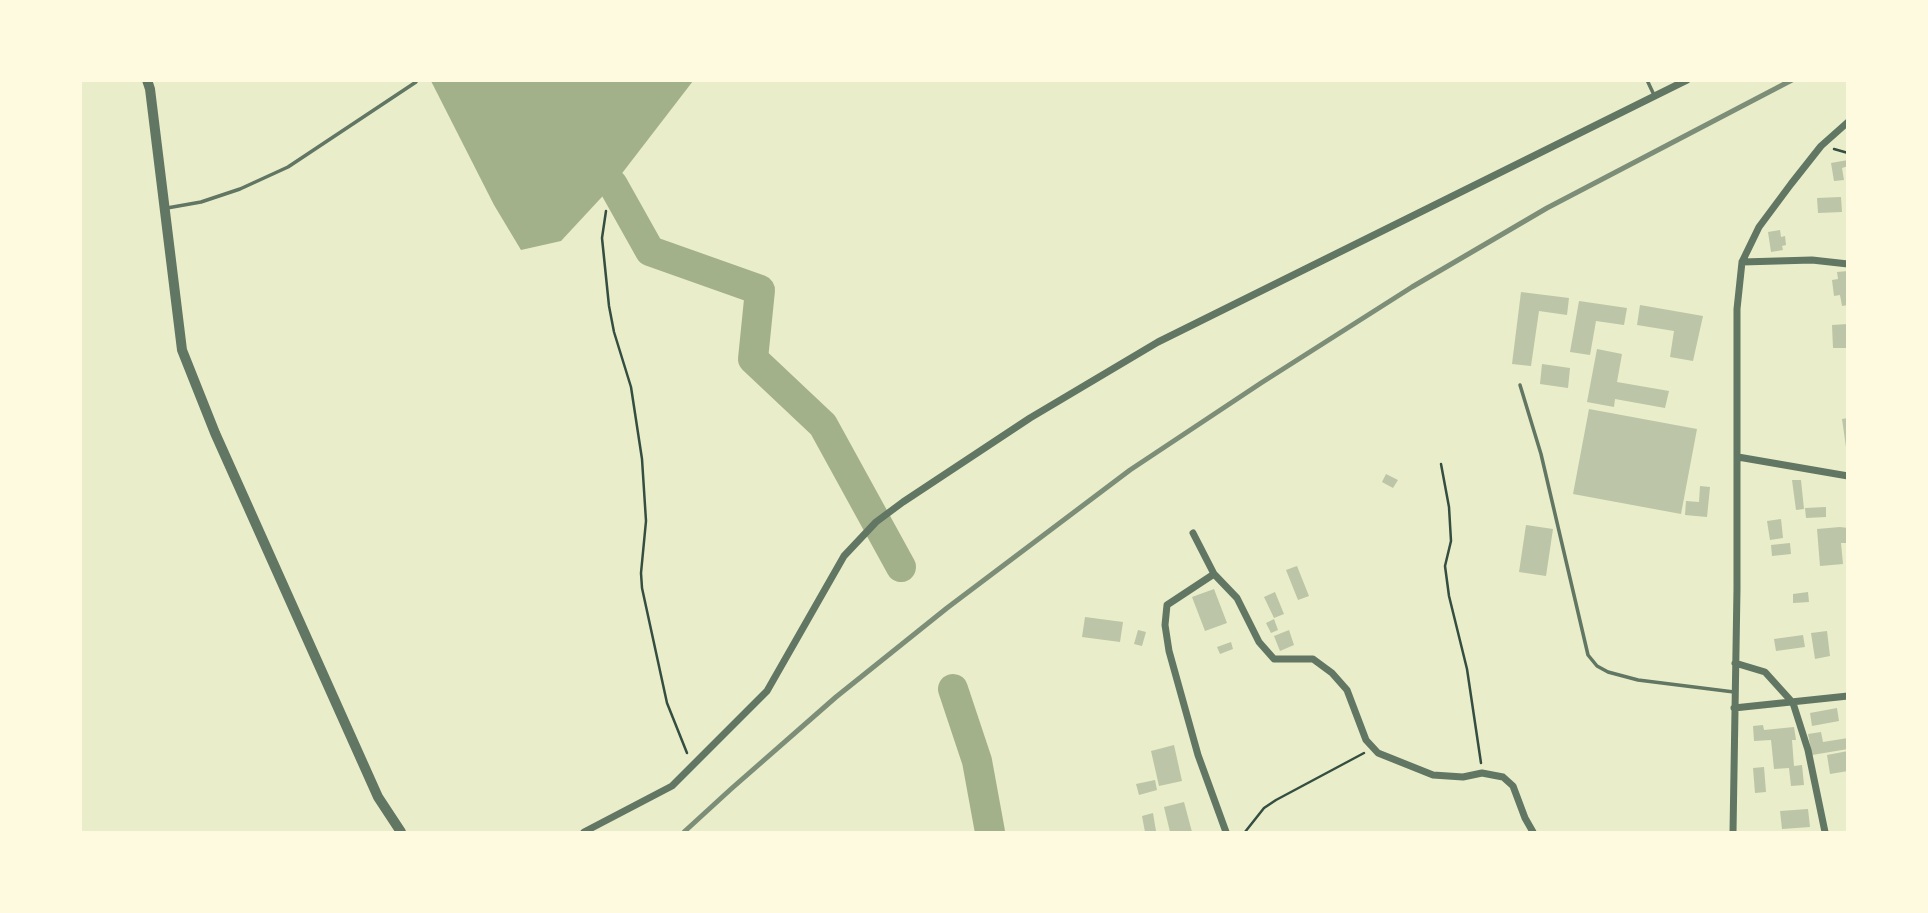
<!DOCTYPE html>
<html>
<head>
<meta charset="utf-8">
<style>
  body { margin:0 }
  #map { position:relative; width:1928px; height:913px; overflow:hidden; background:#e9edc9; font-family:"PT Sans",sans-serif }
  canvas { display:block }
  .frame { position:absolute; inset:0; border:82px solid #fefae0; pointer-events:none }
</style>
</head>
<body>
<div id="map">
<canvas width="1928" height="913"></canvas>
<div class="frame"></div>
</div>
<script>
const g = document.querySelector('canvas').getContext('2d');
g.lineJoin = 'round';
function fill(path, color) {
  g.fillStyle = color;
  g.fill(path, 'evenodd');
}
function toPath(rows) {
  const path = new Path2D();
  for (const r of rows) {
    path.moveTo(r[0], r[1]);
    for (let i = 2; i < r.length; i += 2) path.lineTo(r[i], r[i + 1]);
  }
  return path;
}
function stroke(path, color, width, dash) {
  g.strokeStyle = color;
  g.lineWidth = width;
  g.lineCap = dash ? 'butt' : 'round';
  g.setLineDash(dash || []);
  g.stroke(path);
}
const water = toPath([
  [431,81,693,81,613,185,561,241,521,250,494,205]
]);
const river = toPath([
  [613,185,650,251,760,290,753,359,823,425,901,567],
  [953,689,977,761,990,832]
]);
const building = toPath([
  [1848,160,1848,166,1842,168,1844,180,1834,181,1831,163],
  [1841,197,1842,212,1818,213,1817,198],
  [1780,230,1781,237,1785,236,1786,245,1782,246,1783,250,1771,252,1768,232],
  [1848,271,1848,305,1842,306,1840,295,1834,296,1832,280,1838,279,1837,272],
  [1521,292,1569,298,1567,315,1539,311,1531,366,1512,364],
  [1579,301,1627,308,1624,325,1596,321,1590,355,1570,352],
  [1640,305,1703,316,1693,361,1670,357,1674,331,1637,325],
  [1848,324,1848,348,1833,348,1832,325],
  [1597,349,1622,354,1617,382,1669,391,1665,408,1615,399,1614,407,1587,402],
  [1542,364,1570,368,1568,388,1540,384],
  [1589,409,1697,429,1681,514,1573,494],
  [1848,418,1848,447,1846,447,1842,419],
  [1386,474,1398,480,1393,488,1382,482],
  [1792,480,1801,480,1804,509,1796,510],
  [1700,486,1710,487,1707,517,1685,515,1686,501,1699,502],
  [1826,507,1826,517,1806,518,1805,508],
  [1781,519,1783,538,1770,540,1767,521],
  [1526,525,1553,529,1546,576,1519,572],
  [1840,527,1848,528,1848,543,1841,543,1843,564,1820,566,1817,529],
  [1790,543,1791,554,1772,556,1771,545],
  [1297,566,1309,596,1298,600,1286,570],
  [1214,589,1227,623,1205,631,1192,597],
  [1275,592,1284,614,1274,618,1264,597],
  [1808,592,1809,602,1793,603,1793,594],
  [1085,617,1123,622,1120,642,1082,637],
  [1274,619,1278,630,1271,633,1266,623],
  [1138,630,1146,632,1142,646,1134,644],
  [1289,630,1294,645,1280,651,1274,636],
  [1827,631,1830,656,1815,659,1811,633],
  [1803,635,1805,647,1776,651,1774,639],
  [1231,642,1233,649,1220,654,1217,647],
  [1837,708,1839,721,1812,726,1810,713],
  [1763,725,1764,730,1794,727,1796,740,1792,740,1794,766,1802,765,1804,785,1791,786,1789,768,1774,769,1771,740,1754,741,1753,726],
  [1821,732,1823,742,1848,738,1848,749,1812,755,1808,734],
  [1174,745,1182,781,1159,786,1151,751],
  [1848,751,1848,771,1830,774,1827,755],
  [1764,767,1766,792,1755,793,1753,768],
  [1155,780,1157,790,1139,795,1136,784],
  [1184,802,1192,832,1170,832,1164,807],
  [1808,809,1810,827,1782,829,1780,811],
  [1153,813,1156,831,1145,832,1142,816]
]);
const path = toPath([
  [1834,149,1848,153],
  [606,211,602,238,609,306,614,332,631,387,642,459,646,521,641,573,642,588,667,703,687,753],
  [1441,464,1449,507,1451,541,1445,566,1449,596,1467,669,1481,763],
  [1245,832,1264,808,1276,800,1364,753]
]);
const service = toPath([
  [1647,80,1654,95],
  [167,208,201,202,240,189,288,167,416,82],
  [1520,385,1541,454,1588,655,1597,666,1608,672,1638,680,1734,692]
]);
const minor = toPath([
  [1742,262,1812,260,1848,264],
  [1738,457,1848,476],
  [1193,533,1214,574,1237,598,1259,642,1274,659,1313,659,1332,673,1347,690,1366,740,1378,753,1433,775,1463,777,1482,773,1503,777,1513,786,1525,818,1533,832],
  [1214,574,1167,605,1165,625,1169,651,1198,755,1226,832],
  [1735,663,1765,672,1793,703,1808,750,1825,832],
  [1734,708,1848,696],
  [584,832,672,786,767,691,844,556,876,522,903,502,1030,418,1158,342,1687,80],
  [1733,832,1737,589,1737,309,1742,262,1759,227,1791,184,1821,146,1848,122]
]);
const tertiary = toPath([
  [147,80,150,89,182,350,215,433,378,797,401,832]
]);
const rail = toPath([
  [684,832,731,789,836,697,947,608,1130,470,1261,383,1412,287,1547,208,1792,80]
]);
fill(water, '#a3b18a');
stroke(river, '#a3b18a', 30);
fill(building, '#bcc5a7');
stroke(path, '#344e41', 2.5);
stroke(service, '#617663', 3.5);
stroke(minor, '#617663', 7);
stroke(tertiary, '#617663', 10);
stroke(rail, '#7c8e77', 5);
</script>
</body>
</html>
